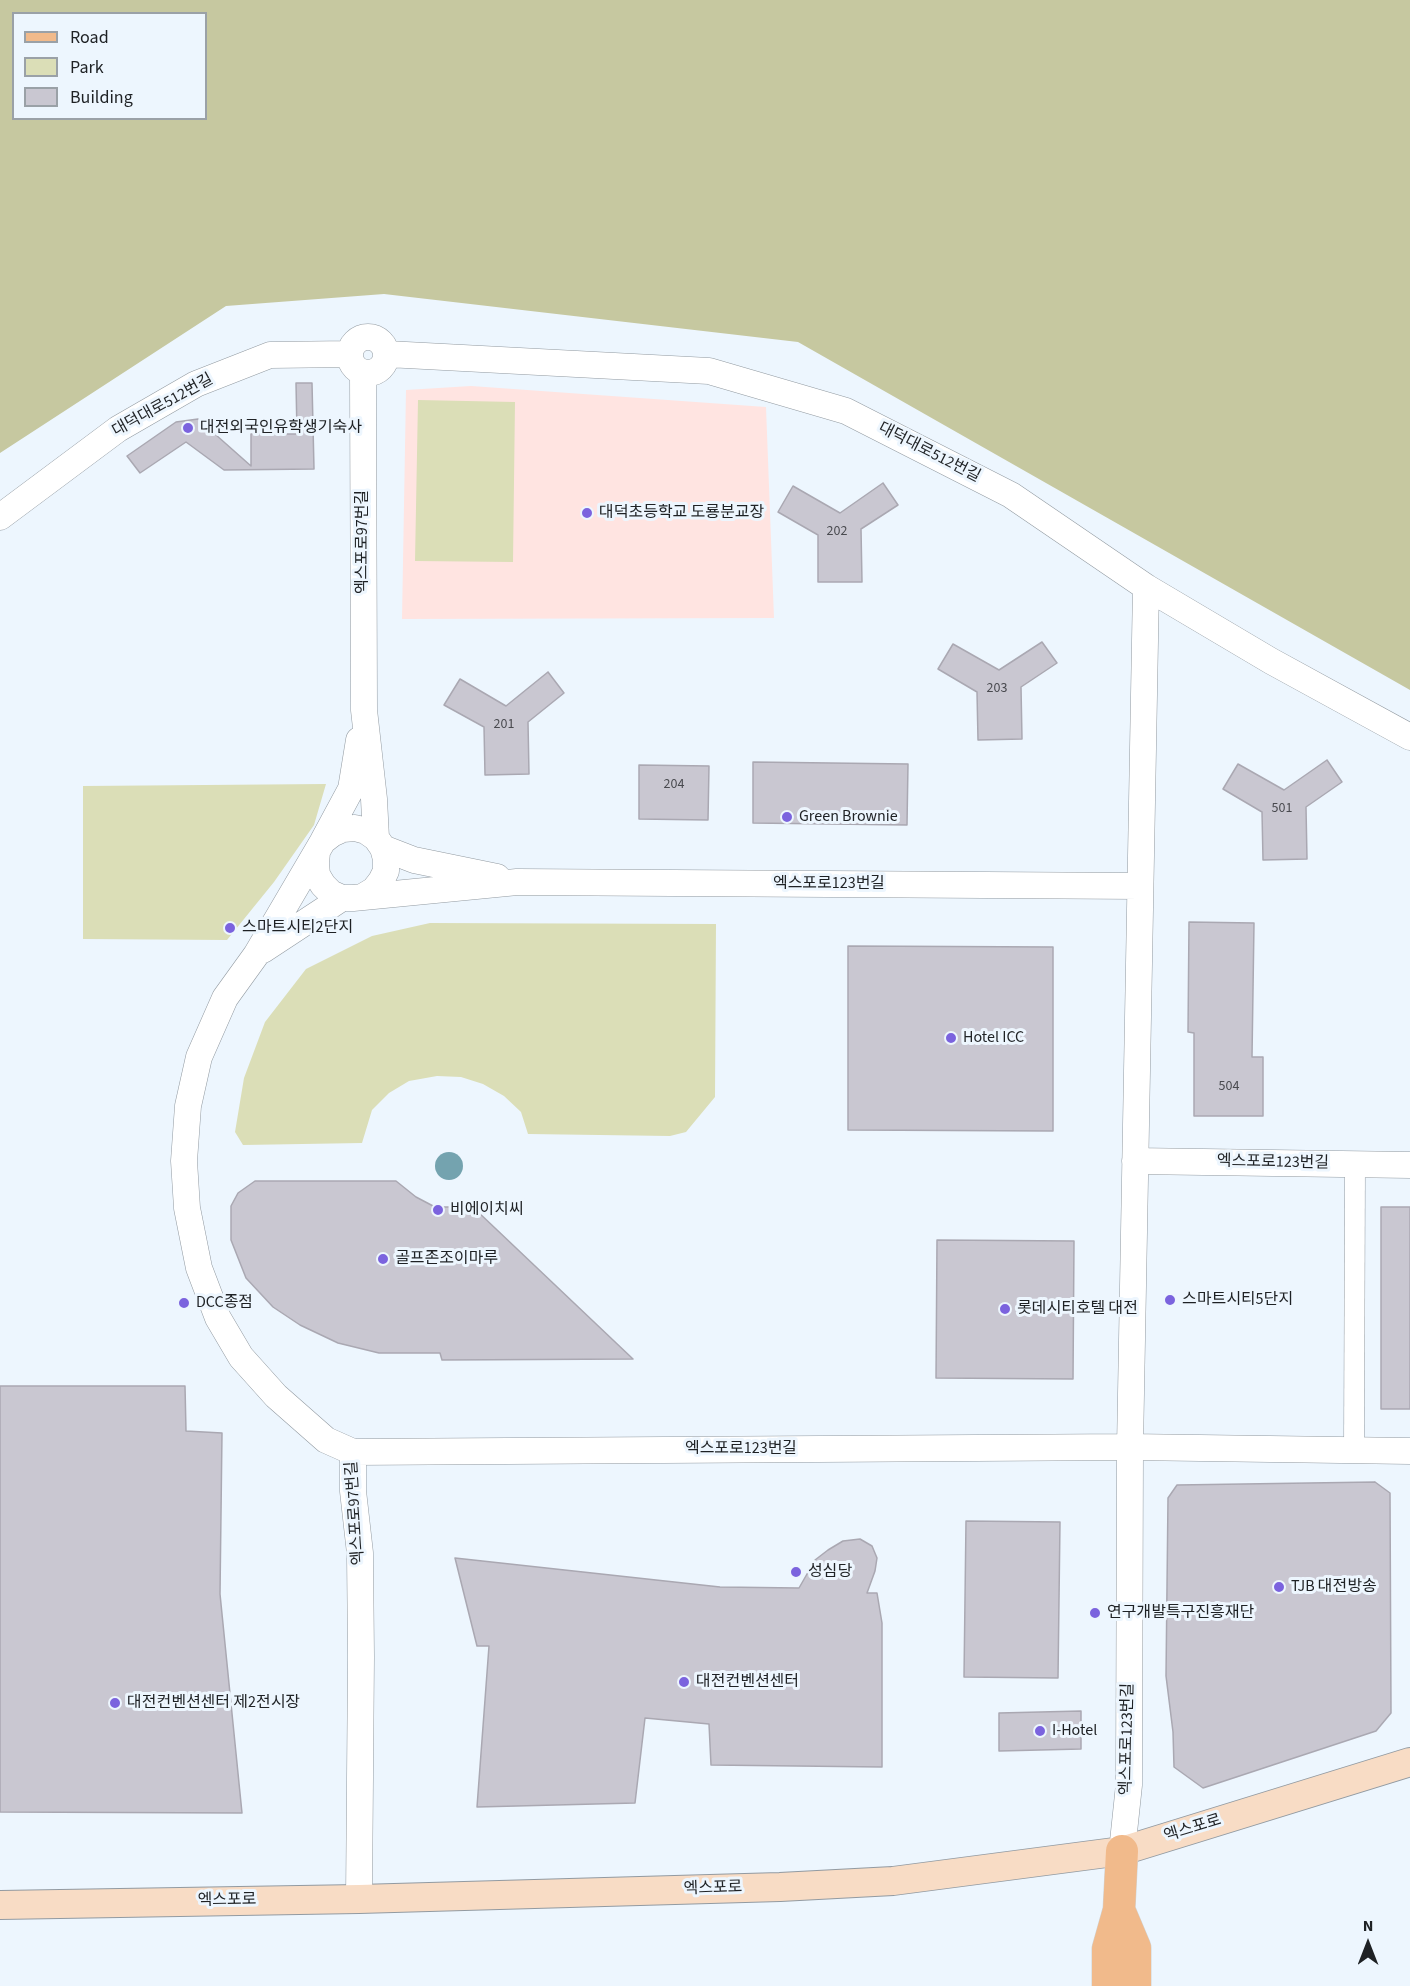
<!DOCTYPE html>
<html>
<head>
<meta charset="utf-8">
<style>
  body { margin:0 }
  #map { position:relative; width:1410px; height:1986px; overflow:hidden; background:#edf6fe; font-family:"Source Sans 3",sans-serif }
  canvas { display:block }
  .legend { position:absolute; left:12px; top:12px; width:195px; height:108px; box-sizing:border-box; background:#edf6fe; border:2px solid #9aa1a7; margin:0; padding:8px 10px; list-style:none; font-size:18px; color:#1e2124 }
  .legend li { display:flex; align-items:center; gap:12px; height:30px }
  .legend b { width:30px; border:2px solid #9aa1a7 }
  .north { position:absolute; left:1338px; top:1914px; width:60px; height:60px; -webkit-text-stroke:4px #edf6fe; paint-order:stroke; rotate:0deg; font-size:16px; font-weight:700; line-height:24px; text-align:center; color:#1e2124 }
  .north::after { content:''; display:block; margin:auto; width:21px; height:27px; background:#1e2124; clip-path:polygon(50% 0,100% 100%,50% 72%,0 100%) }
</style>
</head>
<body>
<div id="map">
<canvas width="1410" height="1986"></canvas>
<ul class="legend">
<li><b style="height:8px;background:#f1ba8b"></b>Road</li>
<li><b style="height:16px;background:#dbdeb7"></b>Park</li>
<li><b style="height:16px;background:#c9c7d1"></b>Building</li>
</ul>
<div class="north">N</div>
</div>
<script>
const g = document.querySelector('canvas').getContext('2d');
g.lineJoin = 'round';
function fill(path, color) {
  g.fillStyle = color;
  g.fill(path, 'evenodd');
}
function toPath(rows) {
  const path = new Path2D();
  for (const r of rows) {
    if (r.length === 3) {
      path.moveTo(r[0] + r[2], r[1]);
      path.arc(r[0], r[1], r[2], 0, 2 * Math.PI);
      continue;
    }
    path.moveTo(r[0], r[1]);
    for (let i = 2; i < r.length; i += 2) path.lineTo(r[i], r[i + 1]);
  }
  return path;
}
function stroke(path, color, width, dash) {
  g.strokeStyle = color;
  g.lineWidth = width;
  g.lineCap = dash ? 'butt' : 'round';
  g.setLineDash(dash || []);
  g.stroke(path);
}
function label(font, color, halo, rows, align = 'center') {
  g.font = font + ' "Source Sans 3","Noto Sans KR",sans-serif';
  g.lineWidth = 6;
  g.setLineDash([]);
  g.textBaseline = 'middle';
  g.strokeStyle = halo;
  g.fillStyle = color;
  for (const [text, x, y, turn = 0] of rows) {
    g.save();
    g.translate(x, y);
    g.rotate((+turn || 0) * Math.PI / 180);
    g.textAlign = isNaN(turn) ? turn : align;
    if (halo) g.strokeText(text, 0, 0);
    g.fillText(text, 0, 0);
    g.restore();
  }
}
const education = toPath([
  [471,386,766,407,774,618,402,619,406,390]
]);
const green = toPath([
  [418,400,515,402,513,562,415,561],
  [326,784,314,825,274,882,227,940,83,939,83,786],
  [430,923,716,924,715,1097,686,1132,670,1136,528,1134,521,1112,504,1096,483,1084,461,1077,437,1076,409,1081,389,1093,372,1110,362,1143,243,1145,235,1132,244,1078,265,1022,306,969,372,936]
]);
const forest = toPath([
  [0,0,1410,0,1410,690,798,342,384,294,226,306,0,453],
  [14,14,206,14,206,118,14,118]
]);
const water = toPath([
  [449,1166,14]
]);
const building = toPath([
  [296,383,312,383,314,469,224,470,186,442,140,473,127,456,176,422,198,419,251,466,251,434,297,434,296,383],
  [883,483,898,505,861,529,862,582,818,582,818,535,778,512,793,486,840,513,883,483],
  [1042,642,1057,663,1021,687,1022,739,978,740,977,692,938,669,953,644,999,670,1042,642],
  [548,672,564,693,528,722,529,774,485,775,484,727,444,705,460,679,506,706,548,672],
  [1327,760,1342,782,1306,807,1307,859,1263,860,1262,812,1223,789,1238,764,1284,790,1327,760],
  [753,762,908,764,907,825,753,823,753,762],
  [639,765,709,766,708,820,639,819,639,765],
  [1189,922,1254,923,1252,1057,1263,1057,1263,1116,1194,1116,1194,1033,1188,1032,1189,922],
  [848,946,1053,947,1053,1131,848,1130,848,946],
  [255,1181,396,1181,416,1197,435,1207,465,1207,476,1210,633,1359,442,1360,440,1353,379,1353,338,1343,300,1325,273,1307,246,1278,231,1240,231,1206,238,1193,255,1181],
  [1381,1207,1410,1207,1410,1409,1381,1409,1381,1207],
  [937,1240,1074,1241,1073,1379,936,1378,937,1240],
  [0,1386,185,1386,186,1431,222,1433,220,1594,242,1813,0,1812,0,1386],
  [1375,1482,1390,1493,1391,1713,1376,1731,1203,1788,1174,1767,1173,1732,1166,1676,1168,1498,1177,1485,1375,1482],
  [966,1521,1060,1522,1058,1678,964,1677,966,1521],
  [860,1539,872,1546,877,1558,875,1571,867,1593,877,1593,882,1623,882,1767,711,1765,709,1724,645,1718,635,1803,477,1807,489,1646,477,1646,455,1558,720,1587,799,1588,815,1560,828,1550,843,1541,860,1539],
  [1081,1711,1081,1749,999,1751,999,1713,1081,1711]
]);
const minor = toPath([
  [1354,1451,1355,1164]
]);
const tertiary = toPath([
  [368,355,18],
  [387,354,709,371,846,411,1011,495,1146,587,1271,661,1410,737],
  [363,373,364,710,374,799,376,838],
  [0,517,118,429,196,384,270,355,350,354],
  [323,841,351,789,359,740],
  [383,848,414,860,497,877],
  [317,852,316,863,317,875,323,885,331,893,342,898,353,898,517,882,1140,886],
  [364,896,374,890,381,881,386,871,386,859,383,848,376,838,366,831,355,828,343,829,332,834,323,841,256,955,225,998,199,1057,188,1106,184,1161,187,1208,199,1268,218,1318,241,1357,276,1396,326,1440,353,1452,1130,1447,1410,1451],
  [263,950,342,898],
  [1135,1161,1410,1165],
  [353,1452,353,1491,360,1553,361,1657,359,1899],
  [1122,1851,1129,1785,1130,1447,1146,587]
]);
const secondary = toPath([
  [0,1905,359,1899,780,1887,893,1881,1122,1851,1410,1762]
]);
const primary = toPath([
  [1119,1910,1135,1948,1135,1986],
  [1108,1986,1108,1949,1119,1910,1122,1851]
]);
const markers = [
  [188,428,6,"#7b63de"],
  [587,513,6,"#7b63de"],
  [787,817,6,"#7b63de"],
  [230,928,6,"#7b63de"],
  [951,1038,6,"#7b63de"],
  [438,1210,6,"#7b63de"],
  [383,1259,6,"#7b63de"],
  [1170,1300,6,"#7b63de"],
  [184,1303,6,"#7b63de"],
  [1005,1309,6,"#7b63de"],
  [796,1572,6,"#7b63de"],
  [1279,1587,6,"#7b63de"],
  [1095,1613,6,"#7b63de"],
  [684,1682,6,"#7b63de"],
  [115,1703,6,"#7b63de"],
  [1040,1731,6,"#7b63de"]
];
const numberNames = [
  ["202",837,532],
  ["203",997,689],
  ["201",504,725],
  ["204",674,785],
  ["501",1282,809],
  ["504",1229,1087]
];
const streetNames = [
  ["대덕대로512번길",163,406,-29],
  ["대덕대로512번길",929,453,27],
  ["엑스포로97번길",363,542,-90],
  ["엑스포로123번길",829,884],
  ["엑스포로123번길",1273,1163,1],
  ["엑스포로123번길",741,1449],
  ["엑스포로97번길",356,1513,-94],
  ["엑스포로123번길",1128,1739,-89],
  ["엑스포로",1193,1829,-17],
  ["엑스포로",713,1889,-2],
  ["엑스포로",227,1901,-1]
];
const poiNames = [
  ["대전외국인유학생기숙사",200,428],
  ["대덕초등학교 도룡분교장",599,513],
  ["Green Brownie",799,817],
  ["스마트시티2단지",242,928],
  ["Hotel ICC",963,1038],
  ["비에이치씨",450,1210],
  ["골프존조이마루",395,1259],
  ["스마트시티5단지",1182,1300],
  ["DCC종점",196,1303],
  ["롯데시티호텔 대전",1017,1309],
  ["성심당",808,1572],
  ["TJB 대전방송",1291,1587],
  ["연구개발특구진흥재단",1107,1613],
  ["대전컨벤션센터",696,1682],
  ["대전컨벤션센터 제2전시장",127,1703],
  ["I-Hotel",1052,1731]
];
fill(education, '#ffe4e1');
fill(green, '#dbdeb7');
fill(forest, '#c6c8a0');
fill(water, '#74a3af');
fill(building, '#c9c7d1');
stroke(building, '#aaa8b2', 1.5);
stroke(minor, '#929aa1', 21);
stroke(tertiary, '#929aa1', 27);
stroke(secondary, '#929aa1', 30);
stroke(primary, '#d2d3d3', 33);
stroke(minor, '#fff', 20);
stroke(tertiary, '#fff', 26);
stroke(secondary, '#f8dcc5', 28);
stroke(primary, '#f1ba8b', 32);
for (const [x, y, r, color] of markers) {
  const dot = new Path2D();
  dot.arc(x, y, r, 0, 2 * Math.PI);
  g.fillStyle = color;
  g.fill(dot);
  stroke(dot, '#edf6fe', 2);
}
label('14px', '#494a4f', null, numberNames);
label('16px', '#1e2124', '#edf6fe', streetNames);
label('16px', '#1e2124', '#edf6fe', poiNames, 'left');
</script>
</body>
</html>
